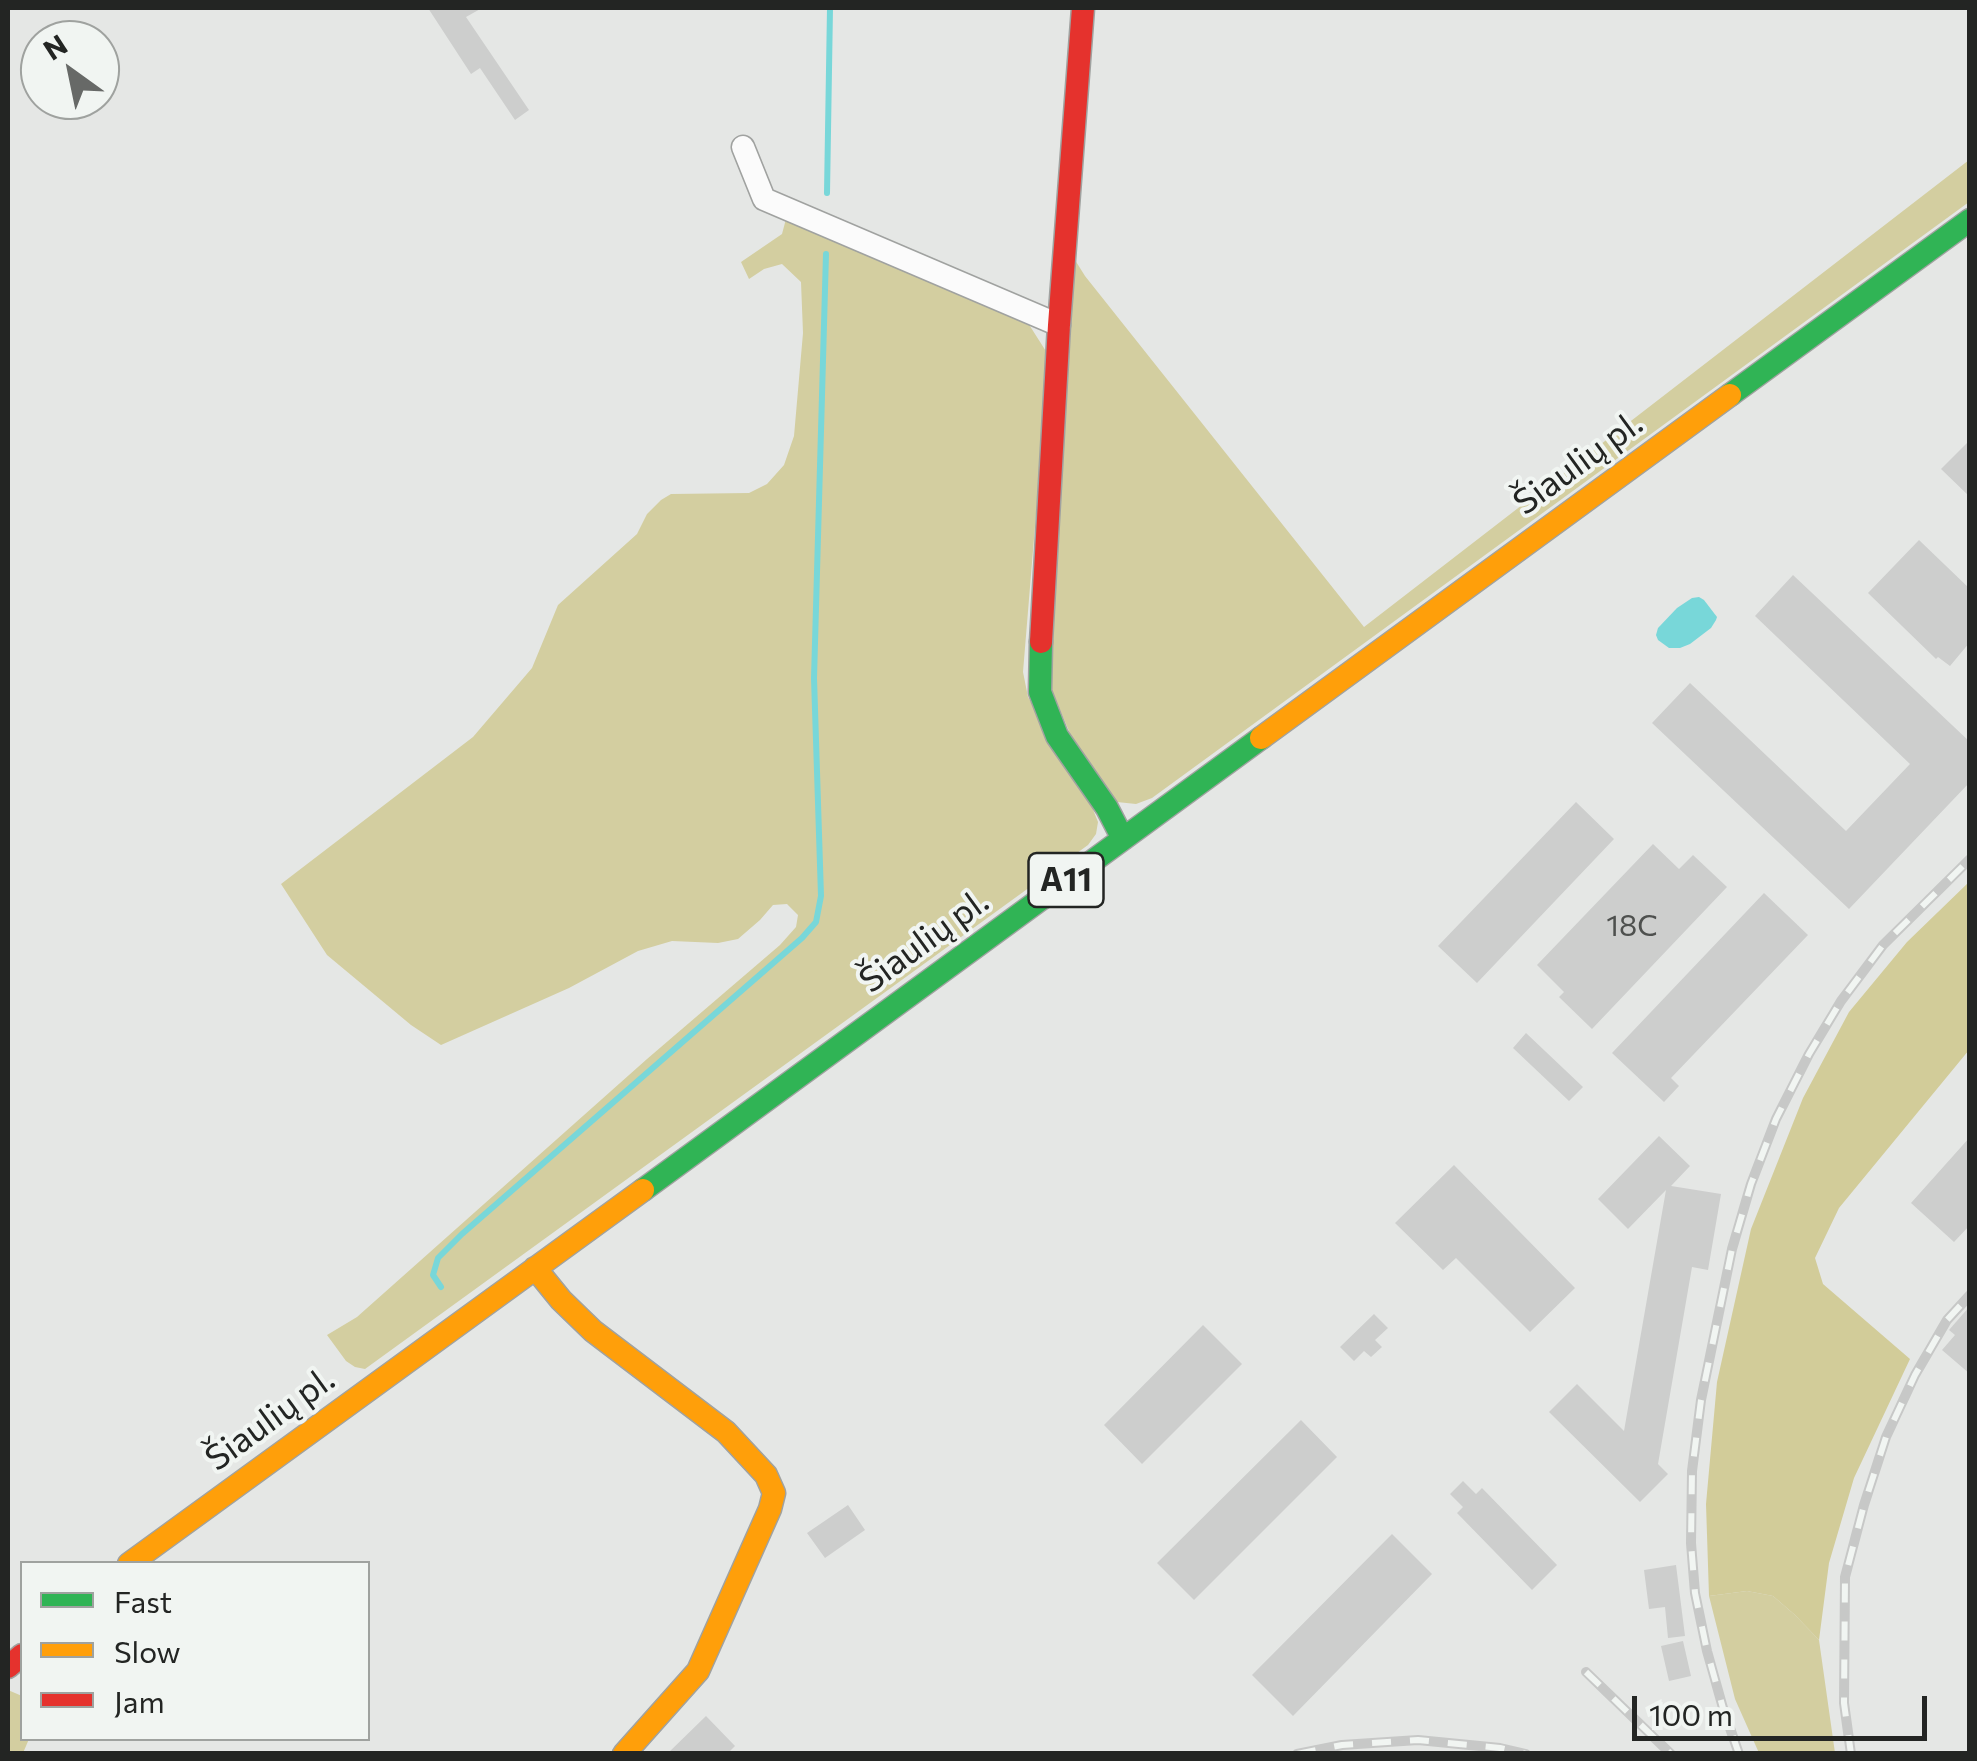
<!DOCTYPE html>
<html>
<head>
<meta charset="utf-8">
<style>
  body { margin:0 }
  #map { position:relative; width:1977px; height:1761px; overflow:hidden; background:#e5e7e5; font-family:Commissioner,sans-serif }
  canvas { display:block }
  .frame { position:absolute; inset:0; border:10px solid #232523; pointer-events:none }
  .legend { position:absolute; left:20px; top:1561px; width:350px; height:180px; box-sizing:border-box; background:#f1f5f2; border:2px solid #9fa29f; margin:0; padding:12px 18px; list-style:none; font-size:30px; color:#232523 }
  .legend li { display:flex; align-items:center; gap:20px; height:50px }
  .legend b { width:50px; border:2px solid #9fa29f }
  .north { position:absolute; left:20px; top:20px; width:100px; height:100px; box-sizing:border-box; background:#f1f5f2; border:2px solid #9fa29f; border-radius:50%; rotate:327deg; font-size:28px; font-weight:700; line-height:40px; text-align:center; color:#232523 }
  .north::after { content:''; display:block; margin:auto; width:35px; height:45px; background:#676967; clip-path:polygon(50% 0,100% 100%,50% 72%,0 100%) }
  .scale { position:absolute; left:1632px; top:1696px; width:295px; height:45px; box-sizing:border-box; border:5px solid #232523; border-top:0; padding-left:12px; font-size:30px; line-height:35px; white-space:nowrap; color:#232523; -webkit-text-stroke:8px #f1f5f2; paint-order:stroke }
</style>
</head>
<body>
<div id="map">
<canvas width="1977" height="1761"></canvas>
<div class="frame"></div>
<ul class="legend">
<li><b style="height:12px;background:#30b455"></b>Fast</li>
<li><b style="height:12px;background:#ff9f0a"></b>Slow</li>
<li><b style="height:12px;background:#e5322d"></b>Jam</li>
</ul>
<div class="north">N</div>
<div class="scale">100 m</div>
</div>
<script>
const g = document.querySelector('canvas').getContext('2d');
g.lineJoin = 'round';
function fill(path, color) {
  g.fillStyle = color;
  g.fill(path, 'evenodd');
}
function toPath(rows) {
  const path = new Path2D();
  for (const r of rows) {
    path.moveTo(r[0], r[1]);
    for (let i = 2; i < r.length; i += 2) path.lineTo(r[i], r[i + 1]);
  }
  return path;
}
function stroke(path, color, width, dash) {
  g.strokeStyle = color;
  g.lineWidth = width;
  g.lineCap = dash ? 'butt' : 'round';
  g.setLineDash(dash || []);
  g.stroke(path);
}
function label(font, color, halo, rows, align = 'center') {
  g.font = font + ' Commissioner,sans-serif';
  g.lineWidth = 8;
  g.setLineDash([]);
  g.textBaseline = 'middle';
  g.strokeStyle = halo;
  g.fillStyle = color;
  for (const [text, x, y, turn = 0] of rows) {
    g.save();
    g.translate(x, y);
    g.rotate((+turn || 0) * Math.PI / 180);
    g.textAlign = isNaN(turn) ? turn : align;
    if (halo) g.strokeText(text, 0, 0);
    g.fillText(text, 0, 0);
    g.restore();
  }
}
const green = toPath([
  [1969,160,1969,202,1152,798,1136,804,1117,802,1077,750,1049,684,1075,260,1085,276,1364,627],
  [786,219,1028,323,1049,356,1023,672,1028,697,1090,802,1098,822,1096,834,1088,845,365,1369,355,1367,346,1361,327,1335,357,1317,647,1059,780,945,796,927,798,915,787,904,773,905,760,920,738,939,718,943,672,941,638,951,569,988,441,1045,411,1025,327,955,281,884,473,737,532,668,558,605,637,534,647,514,661,500,671,494,749,493,767,484,784,465,794,436,803,333,801,282,782,264,764,269,749,279,741,262,782,234],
  [1747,1591,1773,1596,1795,1615,1819,1640,1835,1753,1759,1753,1735,1699,1709,1596],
  [8,1690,22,1696,22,1738,29,1739,23,1753,8,1753]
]);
const forest = toPath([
  [1969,882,1969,1050,1839,1208,1815,1258,1823,1284,1910,1359,1854,1478,1829,1563,1819,1640,1795,1615,1773,1596,1747,1591,1709,1596,1706,1504,1717,1382,1751,1229,1803,1098,1849,1012,1907,942]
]);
const water = toPath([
  [1699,597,1704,600,1717,617,1716,620,1711,628,1690,644,1680,648,1669,648,1658,640,1656,635,1658,628,1677,608,1692,598]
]);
const stream = toPath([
  [827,193,830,8],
  [441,1287,433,1275,438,1258,462,1234,802,938,816,922,821,896,814,678,826,254]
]);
const building = toPath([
  [428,8,482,8,466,17,529,110,515,120,480,68,471,74],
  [1970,440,1970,497,1941,469],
  [1919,540,1970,589,1970,642,1950,666,1938,657,1936,659,1868,593],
  [1793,575,1970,742,1970,782,1849,909,1652,723,1690,683,1846,831,1910,764,1755,616],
  [1576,802,1614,839,1477,983,1438,946],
  [1653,844,1679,869,1693,855,1727,887,1592,1029,1559,997,1564,992,1537,965],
  [1764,893,1808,935,1671,1078,1679,1086,1664,1102,1612,1053],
  [1526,1033,1583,1087,1569,1101,1513,1048],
  [1659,1136,1690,1166,1671,1186,1721,1194,1708,1270,1692,1267,1658,1464,1668,1474,1640,1502,1549,1412,1577,1384,1624,1431,1666,1190,1628,1229,1598,1199],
  [1970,1137,1970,1225,1954,1242,1911,1203],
  [1454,1165,1575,1288,1530,1332,1456,1258,1443,1270,1395,1223],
  [1970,1306,1970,1374,1942,1350,1955,1335,1949,1330],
  [1374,1314,1388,1328,1375,1340,1382,1347,1371,1357,1364,1351,1354,1361,1340,1347],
  [1203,1325,1242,1364,1142,1464,1104,1425],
  [1301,1420,1337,1457,1194,1600,1157,1563],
  [1463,1481,1476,1494,1482,1488,1557,1565,1532,1590,1457,1513,1463,1507,1450,1494],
  [848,1505,865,1530,825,1558,807,1533],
  [1392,1534,1432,1574,1293,1716,1252,1675],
  [1676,1565,1685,1636,1668,1638,1665,1607,1649,1609,1644,1570],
  [1683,1641,1691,1676,1669,1681,1661,1646],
  [706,1716,735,1746,727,1754,667,1754]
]);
const street = toPath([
  [743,147,764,199,1059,325]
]);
const fast = toPath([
  [1730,395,1970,220],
  [1041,642,1040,692,1057,736,1107,808,1123,839],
  [643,1190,1261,738]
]);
const slow = toPath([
  [1261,738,1730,395],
  [535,1268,561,1300,593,1331,726,1432,766,1475,774,1493,770,1509,698,1671,624,1754],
  [129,1564,643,1190]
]);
const jam = toPath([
  [1041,642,1059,325,1083,8],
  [8,1667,22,1655]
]);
const rail = toPath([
  [1586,1672,1671,1754],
  [1297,1754,1342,1745,1418,1740,1500,1748,1526,1754],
  [1739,1754,1723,1708,1707,1651,1695,1593,1691,1543,1692,1471,1701,1400,1732,1249,1751,1184,1776,1119,1809,1054,1841,1001,1883,945,1970,859],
  [1851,1754,1844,1703,1845,1577,1864,1505,1886,1437,1915,1375,1947,1320,1970,1295]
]);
const numberNames = [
  ["18C",1632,926]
];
const shields = [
  [1066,880,75]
];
const shieldNames = [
  ["A11",1066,880]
];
const streetNames = [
  ["Šiaulių pl.",1578,463,-36],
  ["Šiaulių pl.",924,941,-36],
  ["Šiaulių pl.",270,1419,-36]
];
fill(green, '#d3cea0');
fill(forest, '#d2cc99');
fill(water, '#78d7d9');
stroke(stream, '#78d7d9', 6);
fill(building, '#cdcecd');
stroke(street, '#a0a2a0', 25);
stroke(fast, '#a0a2a0', 25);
stroke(slow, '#a0a2a0', 25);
stroke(jam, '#a0a2a0', 25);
stroke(street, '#fbfbfb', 22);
stroke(fast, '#30b455', 22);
stroke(slow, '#ff9f0a', 22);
stroke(jam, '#e5322d', 22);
stroke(rail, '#c7c8c7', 10);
stroke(rail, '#f1f5f2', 6, [19]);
label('30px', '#4e504e', null, numberNames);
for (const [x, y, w] of shields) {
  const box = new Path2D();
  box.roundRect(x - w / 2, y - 27, w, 54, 8);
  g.fillStyle = '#f1f5f2';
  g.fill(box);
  stroke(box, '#232523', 2.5);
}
label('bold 32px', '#232523', null, shieldNames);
label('35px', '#232523', '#f1f5f2', streetNames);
</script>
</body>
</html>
